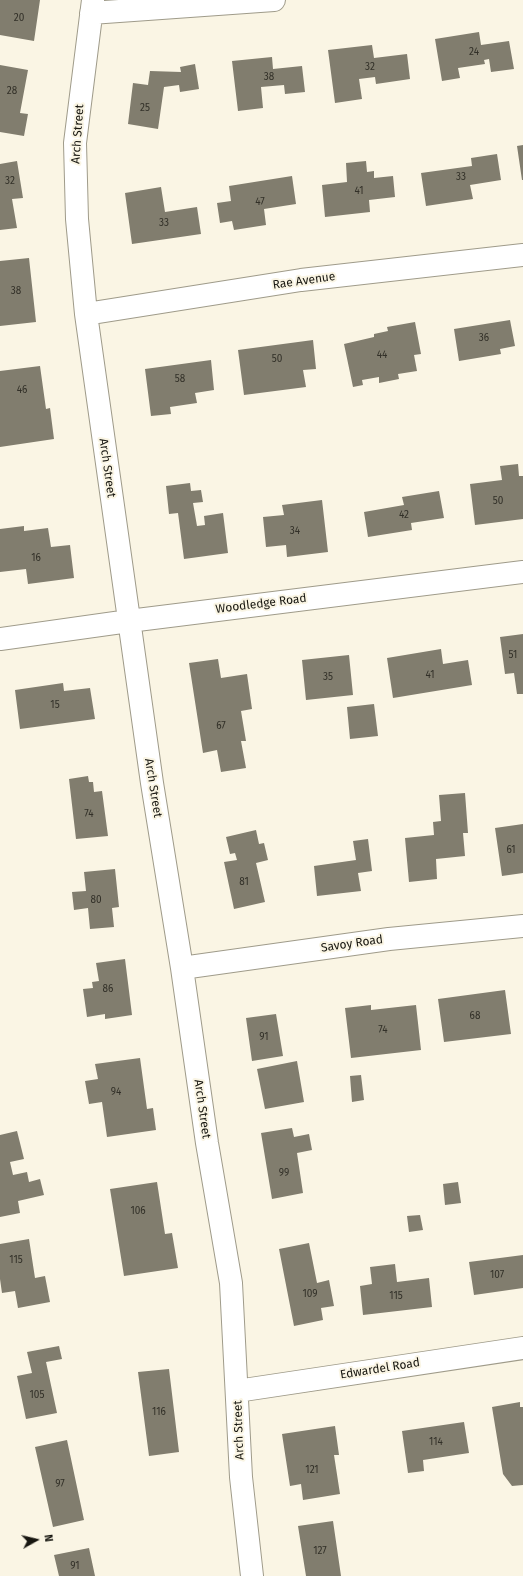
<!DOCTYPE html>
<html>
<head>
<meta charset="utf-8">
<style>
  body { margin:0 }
  #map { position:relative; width:523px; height:1576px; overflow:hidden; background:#faf5e4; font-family:"Fira Sans",sans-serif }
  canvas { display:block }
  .north { position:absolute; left:16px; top:1520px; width:40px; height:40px; -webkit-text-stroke:3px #faf5e4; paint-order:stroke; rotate:82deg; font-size:11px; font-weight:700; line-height:16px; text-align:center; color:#171610 }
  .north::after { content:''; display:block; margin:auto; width:14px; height:18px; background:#171610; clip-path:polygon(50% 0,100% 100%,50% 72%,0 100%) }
</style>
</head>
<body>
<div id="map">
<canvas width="523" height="1576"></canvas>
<div class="north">N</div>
</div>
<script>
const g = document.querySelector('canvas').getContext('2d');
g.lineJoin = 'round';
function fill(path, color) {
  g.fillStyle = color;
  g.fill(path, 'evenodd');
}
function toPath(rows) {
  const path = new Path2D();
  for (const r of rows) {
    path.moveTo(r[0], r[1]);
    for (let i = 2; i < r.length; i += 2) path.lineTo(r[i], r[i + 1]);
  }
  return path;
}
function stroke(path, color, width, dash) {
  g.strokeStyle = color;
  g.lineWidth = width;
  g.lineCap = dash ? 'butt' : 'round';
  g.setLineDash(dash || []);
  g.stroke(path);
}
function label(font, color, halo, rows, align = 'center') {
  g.font = font + ' "Fira Sans",sans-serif';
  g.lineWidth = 4;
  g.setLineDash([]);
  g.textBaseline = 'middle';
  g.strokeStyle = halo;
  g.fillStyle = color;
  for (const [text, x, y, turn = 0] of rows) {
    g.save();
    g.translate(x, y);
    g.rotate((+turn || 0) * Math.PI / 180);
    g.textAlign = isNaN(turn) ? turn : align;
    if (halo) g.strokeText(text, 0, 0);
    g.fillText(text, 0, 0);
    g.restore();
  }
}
const building = toPath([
  [0,0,40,0,34,41,0,35],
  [479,32,481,45,509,41,514,69,491,72,489,59,484,60,485,64,458,68,460,78,442,81,435,39],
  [372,45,374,58,407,54,410,79,376,84,375,77,359,79,362,99,335,103,328,50],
  [272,57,273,69,302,66,305,92,285,94,284,85,261,87,263,108,238,111,232,61],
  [195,64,199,89,180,92,179,85,164,87,158,129,128,124,133,83,148,85,150,71,181,72,180,67],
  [0,65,28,70,20,113,28,114,24,136,0,132],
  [523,145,523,180,522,180,517,146],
  [497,154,501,180,470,185,473,199,426,206,421,173,472,166,471,158],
  [17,161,23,198,12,199,17,228,0,230,0,164],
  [366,161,367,172,374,171,374,178,393,176,395,197,369,200,370,212,325,217,322,185,347,182,346,163],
  [292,176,296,204,264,209,266,225,234,230,232,221,220,223,217,203,231,201,229,186],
  [161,187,165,212,197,207,201,234,132,244,125,193],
  [29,258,36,322,0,326,0,261],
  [510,320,515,346,500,349,501,354,459,361,454,329],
  [415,322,421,354,414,355,417,371,398,374,399,379,379,383,379,377,362,380,363,385,353,387,344,344,374,337,374,334,388,331,387,327],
  [313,340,316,369,303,370,306,387,244,395,238,350],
  [211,360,214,390,195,393,197,403,170,407,171,414,151,416,145,369],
  [40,366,46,409,50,408,54,439,0,447,0,371],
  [518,464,519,476,523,476,523,519,475,525,470,484,502,480,500,466],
  [190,483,191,491,201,490,203,502,193,503,197,526,205,525,204,516,223,513,228,553,184,559,178,513,169,514,166,486],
  [439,491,444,518,411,523,412,530,368,537,364,512,404,505,402,497],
  [322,500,328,552,287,557,286,545,266,547,263,517,284,515,282,505],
  [24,526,24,531,48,528,51,547,70,545,74,578,28,584,26,569,0,572,0,529],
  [523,634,523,694,517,694,514,673,505,674,500,637],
  [441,649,443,664,468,660,472,685,393,698,387,658],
  [349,655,353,695,306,700,302,660],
  [218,659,221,678,247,674,252,709,241,711,246,741,241,741,246,768,221,772,217,750,203,753,189,663],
  [63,683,64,691,90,688,95,719,20,729,15,690],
  [374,704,378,736,350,739,347,707],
  [88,776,89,782,93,782,94,792,102,791,108,836,76,839,69,779],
  [465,793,468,833,463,833,465,856,436,859,437,879,409,882,405,838,434,835,433,822,441,821,439,795],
  [523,824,523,873,502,876,495,828],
  [256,830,259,844,264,843,268,860,256,863,265,902,234,909,224,862,237,860,235,853,230,854,226,837],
  [368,839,372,871,358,873,361,891,317,896,314,866,356,860,353,841],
  [115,869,119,907,112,908,114,927,90,929,88,908,74,910,72,892,86,891,84,872],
  [125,959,132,1015,105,1019,105,1014,87,1017,83,989,93,988,92,982,99,981,96,963],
  [505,990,511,1034,444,1042,438,999],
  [371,1005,371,1010,416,1005,421,1050,351,1058,345,1008],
  [276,1014,283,1056,252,1061,246,1018],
  [140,1058,147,1109,153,1108,156,1130,107,1137,102,1102,89,1104,85,1081,98,1079,95,1064],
  [297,1061,304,1102,265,1109,257,1069],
  [361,1075,364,1100,352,1102,350,1076],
  [292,1128,294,1137,309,1134,312,1150,297,1153,303,1193,272,1199,261,1133],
  [17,1131,24,1159,10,1162,13,1175,27,1172,29,1182,40,1179,44,1195,18,1201,20,1213,0,1217,0,1135],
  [157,1182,165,1234,172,1233,178,1268,124,1276,110,1189],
  [458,1182,461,1203,445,1205,443,1184],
  [420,1215,423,1230,409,1232,407,1216],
  [29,1239,35,1278,45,1276,50,1302,18,1308,15,1291,2,1293,0,1279,0,1244],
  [309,1243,317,1283,329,1280,334,1306,321,1308,323,1320,294,1326,279,1249],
  [523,1255,523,1288,474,1295,469,1262],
  [395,1264,397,1282,429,1278,432,1307,363,1315,360,1286,372,1284,370,1267],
  [59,1346,62,1359,46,1362,57,1413,26,1419,17,1376,32,1373,27,1352],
  [169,1369,179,1452,149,1456,138,1372],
  [520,1402,520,1407,523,1407,523,1485,512,1486,503,1474,492,1407],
  [464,1422,469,1453,423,1460,424,1471,408,1473,402,1431],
  [335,1426,339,1455,334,1455,340,1494,303,1500,301,1484,290,1486,282,1434],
  [67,1440,84,1520,53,1527,35,1447],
  [333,1521,341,1576,306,1576,298,1526],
  [89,1548,95,1576,59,1576,54,1555]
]);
const minor = toPath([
  [93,0,75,143,77,219,86,314,152,783,182,968,207,1143,231,1283,241,1477,252,1576],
  [91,13,274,0],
  [86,314,301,280,523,255],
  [0,639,129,621,523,572],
  [182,968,389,939,523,926],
  [237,1391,523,1348]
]);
const numberNames = [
  ["20",19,18],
  ["24",474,52],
  ["32",370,67],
  ["38",269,77],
  ["28",12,91],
  ["25",145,108],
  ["33",461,177],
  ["32",10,181],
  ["41",359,191],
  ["47",260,202],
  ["33",164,223],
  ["38",16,291],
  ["36",484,338],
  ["44",382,355],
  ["50",277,359],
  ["58",180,379],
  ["46",22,390],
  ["50",498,501],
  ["42",404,515],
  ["34",295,531],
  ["16",36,558],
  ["51",513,655],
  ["41",430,675],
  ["35",328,677],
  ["15",55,705],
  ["67",221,726],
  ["74",89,814],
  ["61",511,850],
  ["81",244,882],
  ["80",96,900],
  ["86",108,989],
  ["68",475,1016],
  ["74",383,1030],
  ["91",264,1037],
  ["94",116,1092],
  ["99",284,1173],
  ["106",138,1211],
  ["115",16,1260],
  ["107",497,1275],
  ["109",310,1294],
  ["115",396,1296],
  ["105",37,1395],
  ["116",159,1412],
  ["114",436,1442],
  ["121",312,1470],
  ["97",60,1484],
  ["127",320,1551],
  ["91",75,1566]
];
const streetNames = [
  ["Arch Street",78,134,-86],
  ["Rae Avenue",304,281,-8],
  ["Arch Street",107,468,82],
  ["Woodledge Road",261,604,-7],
  ["Arch Street",153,788,81],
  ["Savoy Road",352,944,-8],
  ["Arch Street",202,1109,82],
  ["Edwardel Road",380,1369,-9],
  ["Arch Street",239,1430,-92]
];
fill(building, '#817d6e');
stroke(minor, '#9f9b8a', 24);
stroke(minor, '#fff', 22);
label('10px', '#323028', null, numberNames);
label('12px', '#171610', '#faf5e4', streetNames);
</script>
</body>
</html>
